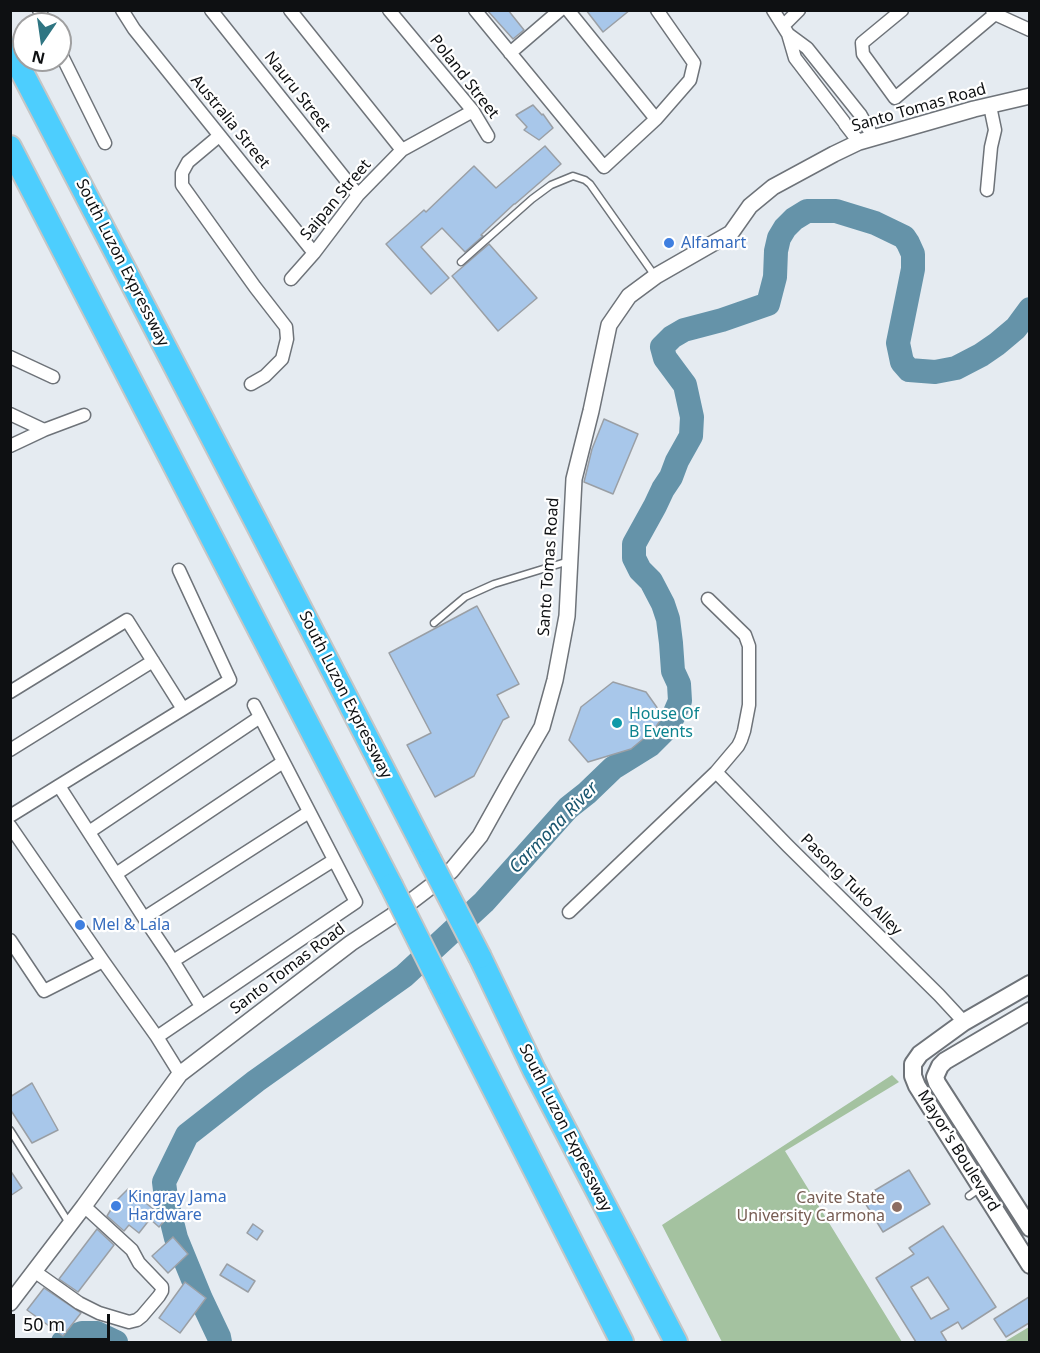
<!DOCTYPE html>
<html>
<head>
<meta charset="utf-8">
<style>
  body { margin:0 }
  #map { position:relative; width:1040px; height:1353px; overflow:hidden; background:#e5ebf1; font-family:"Noto Sans",sans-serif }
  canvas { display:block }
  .frame { position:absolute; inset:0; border:12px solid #0e1012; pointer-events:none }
  .north { position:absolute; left:12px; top:12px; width:60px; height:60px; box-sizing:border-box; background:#fff; border:2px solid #9f9fa0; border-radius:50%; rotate:193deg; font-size:16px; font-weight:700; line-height:24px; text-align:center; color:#0e1012 }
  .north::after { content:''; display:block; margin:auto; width:21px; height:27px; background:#2f7582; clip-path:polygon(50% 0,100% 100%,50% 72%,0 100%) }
  .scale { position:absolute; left:12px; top:1314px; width:98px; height:27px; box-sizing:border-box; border:3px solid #0e1012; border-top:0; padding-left:8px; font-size:18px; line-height:21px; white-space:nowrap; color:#0e1012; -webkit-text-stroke:4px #fff; paint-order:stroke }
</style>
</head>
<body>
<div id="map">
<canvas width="1040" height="1353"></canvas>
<div class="frame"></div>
<div class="north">N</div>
<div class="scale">50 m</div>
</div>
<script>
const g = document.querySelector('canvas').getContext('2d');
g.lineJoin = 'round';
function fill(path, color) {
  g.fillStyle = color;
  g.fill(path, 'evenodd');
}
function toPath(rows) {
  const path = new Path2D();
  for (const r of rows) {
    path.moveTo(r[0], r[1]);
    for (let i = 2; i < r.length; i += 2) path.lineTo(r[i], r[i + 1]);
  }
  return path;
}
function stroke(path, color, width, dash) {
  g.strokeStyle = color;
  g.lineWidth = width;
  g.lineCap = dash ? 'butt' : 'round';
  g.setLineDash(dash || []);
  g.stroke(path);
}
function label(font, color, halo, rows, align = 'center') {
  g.font = font + ' "Noto Sans",sans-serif';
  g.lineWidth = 4.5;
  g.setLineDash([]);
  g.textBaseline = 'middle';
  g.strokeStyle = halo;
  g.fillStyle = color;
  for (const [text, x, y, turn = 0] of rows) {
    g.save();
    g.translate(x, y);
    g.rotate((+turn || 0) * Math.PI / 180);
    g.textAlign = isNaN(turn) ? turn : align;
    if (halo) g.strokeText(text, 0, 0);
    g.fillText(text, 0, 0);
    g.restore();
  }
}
const green = toPath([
  [892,1075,899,1082,785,1151,902,1342,722,1342,662,1225],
  [1029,1327,1029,1342,1004,1342]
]);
const river = toPath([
  [63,1342,66,1339,82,1333,97,1333,116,1342],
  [220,1342,219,1337,201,1299,176,1238,166,1198,164,1182,187,1135,256,1081,404,976,484,902,568,808,587,793,613,768,650,745,664,731,673,717,680,701,679,684,673,671,671,643,668,619,663,604,651,581,640,570,634,558,634,544,655,506,663,489,671,477,677,461,691,436,692,417,685,385,665,358,662,347,672,337,684,330,722,320,768,304,775,277,776,251,779,238,785,228,794,219,807,211,836,211,875,223,904,237,908,243,913,254,913,269,898,343,902,362,909,370,935,372,956,368,981,355,997,344,1016,328,1030,309]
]);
const building = toPath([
  [487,10,508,10,524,30,513,39,487,10],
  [586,10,630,10,603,32,586,10],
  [533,105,542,115,543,114,553,128,539,140,524,130,527,127,516,115,533,105],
  [545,146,561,164,515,204,514,204,481,235,483,236,465,252,442,228,421,247,449,278,431,294,386,244,424,210,426,212,474,166,496,188,545,146],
  [489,244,537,298,498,331,452,276,489,244],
  [604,419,638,434,613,494,584,482,592,449,604,419],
  [477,606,519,684,497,695,509,717,503,720,474,776,435,797,407,745,431,733,389,653,477,606],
  [613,682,646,692,663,716,654,730,631,749,588,762,569,740,581,707,613,682],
  [32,1083,58,1130,32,1143,10,1109,10,1097,32,1083],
  [10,1170,22,1188,10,1196,10,1170],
  [909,1170,930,1204,883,1232,862,1198,909,1170],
  [128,1189,166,1219,159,1227,150,1219,139,1233,129,1225,124,1231,107,1216,116,1201,128,1189],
  [253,1224,263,1231,257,1240,247,1233,253,1224],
  [943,1226,996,1307,962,1329,958,1322,941,1332,947,1342,916,1342,876,1278,914,1254,909,1248,943,1226],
  [928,1277,949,1309,931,1319,911,1287,928,1277],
  [97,1229,114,1245,78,1292,59,1279,97,1229],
  [173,1237,188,1254,168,1273,152,1256,173,1237],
  [227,1264,255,1281,248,1292,220,1275,227,1264],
  [185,1282,206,1298,180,1333,159,1318,185,1282],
  [44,1288,81,1313,63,1336,27,1310,44,1288],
  [1029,1297,1029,1323,1006,1337,994,1319,1029,1297]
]);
const service = toPath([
  [461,262,532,199,551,185,573,176,585,180,590,184,655,276],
  [434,623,465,597,494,584,569,561],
  [10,1130,69,1223],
  [969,1196,980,1188]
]);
const minor = toPath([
  [39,10,46,24],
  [122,10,134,29,314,253],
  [211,10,358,195],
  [290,10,402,150],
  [389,10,473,111,488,136],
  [475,10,604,167,656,119,690,80,694,63,657,10],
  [568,10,656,119],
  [773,10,788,34,795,58,844,122],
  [902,10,862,43,863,54,895,98,995,14],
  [992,10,995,14,1030,30],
  [783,26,799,10],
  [788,34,807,48,859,113],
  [60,52,105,143],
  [510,53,560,10],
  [860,114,873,137],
  [845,124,859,142],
  [219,136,188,162,182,173,182,185,255,287,286,327,287,339,282,359,265,376,251,384],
  [987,190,991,147,995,130,990,106],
  [291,279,314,253,358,195,402,150,473,111],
  [10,357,53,377],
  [10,414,44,430],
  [10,446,44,430,84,415],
  [708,599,745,635,749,646,749,705,744,731,741,740,738,746,716,772],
  [10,692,127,620,183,709],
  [10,750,153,661],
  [59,786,144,918,173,961,201,1006],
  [10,816,230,680,179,570],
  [10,826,103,961,157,1037,180,1074],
  [89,832,260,717],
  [116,874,283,762],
  [569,912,716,772,788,846,939,995,964,1022],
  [144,918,309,812],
  [10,940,44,991,103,961],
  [173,961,334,860],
  [157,1037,356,902,254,705],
  [34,1271,79,1303,99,1313,129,1322,137,1320,142,1316,159,1296,162,1291,162,1287,139,1263,132,1250,84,1206]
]);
const tertiary = toPath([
  [10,1303,84,1206,180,1074,351,943,392,916,451,871,480,836,509,784,542,727,555,680,567,616,574,479,591,411,609,325,629,296,656,276,731,233,750,206,773,187,834,154,859,142,974,109,1030,96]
]);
const secondary = toPath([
  [1030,984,964,1022,920,1054,913,1064,913,1076,917,1086,1030,1265],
  [1030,1011,945,1061,940,1066,935,1077,937,1083,1030,1228]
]);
const motorway = toPath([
  [10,49,256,522,430,860],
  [10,147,391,885],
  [480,957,534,1070,676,1342],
  [440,983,622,1342]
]);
const motorwayBridge = toPath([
  [430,860,480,957],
  [391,885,440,983]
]);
const markers = [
  [669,243,6,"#3f7fe0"],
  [617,723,6,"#0f9aa8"],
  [80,925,6,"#3f7fe0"],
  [116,1206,6,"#3f7fe0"],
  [897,1207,6,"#8d6e63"]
];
const streetNames = [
  ["Poland Street",464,77,52],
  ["Nauru Street",297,92,52],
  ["Santo Tomas Road",919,108,-16],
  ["Australia Street",230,122,51],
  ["Saipan Street",336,200,-50],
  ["South Luzon Expressway",122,263,63],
  ["Santo Tomas Road",549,567,-86],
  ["South Luzon Expressway",345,695,63],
  ["Pasong Tuko Alley",851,885,45],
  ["Santo Tomas Road",288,969,-37],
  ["South Luzon Expressway",565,1128,63],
  ["Mayor's Boulevard",958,1151,58]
];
const shopNames = [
  ["Alfamart",681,243],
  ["Mel & Lala",92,925],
  ["Kingray Jama",128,1197],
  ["Hardware",128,1215]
];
const cultureNames = [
  ["House Of",629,714],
  ["B Events",629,732]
];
const educationNames = [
  ["Cavite State",885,1198],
  ["University Carmona",885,1216]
];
const waterNames = [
  ["Carmona River",554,828,-46]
];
fill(green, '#a4c2a0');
stroke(river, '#6593a9', 24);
fill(building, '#a8c7ea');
stroke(building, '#9a9fa5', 1.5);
stroke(service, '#6e7379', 9);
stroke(minor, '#6e7379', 15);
stroke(tertiary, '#6e7379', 18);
stroke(secondary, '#6e7379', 20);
stroke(motorway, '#c5c6c6', 26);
stroke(service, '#fff', 6);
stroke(minor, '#fff', 12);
stroke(tertiary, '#fff', 15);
stroke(secondary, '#fff', 16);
stroke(motorway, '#4dcefe', 22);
stroke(motorwayBridge, '#c5c6c6', 26, []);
stroke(motorwayBridge, '#4dcefe', 22);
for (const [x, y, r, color] of markers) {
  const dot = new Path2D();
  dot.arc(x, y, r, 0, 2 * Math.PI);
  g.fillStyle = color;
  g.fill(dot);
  stroke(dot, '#fff', 2);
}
label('16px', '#0e1012', '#fff', streetNames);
label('16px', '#366cbe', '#fff', shopNames, 'left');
label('16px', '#0d838f', '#fff', cultureNames, 'left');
label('16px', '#785e54', '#fff', educationNames, 'right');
label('italic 18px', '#19556e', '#fff', waterNames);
</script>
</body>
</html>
